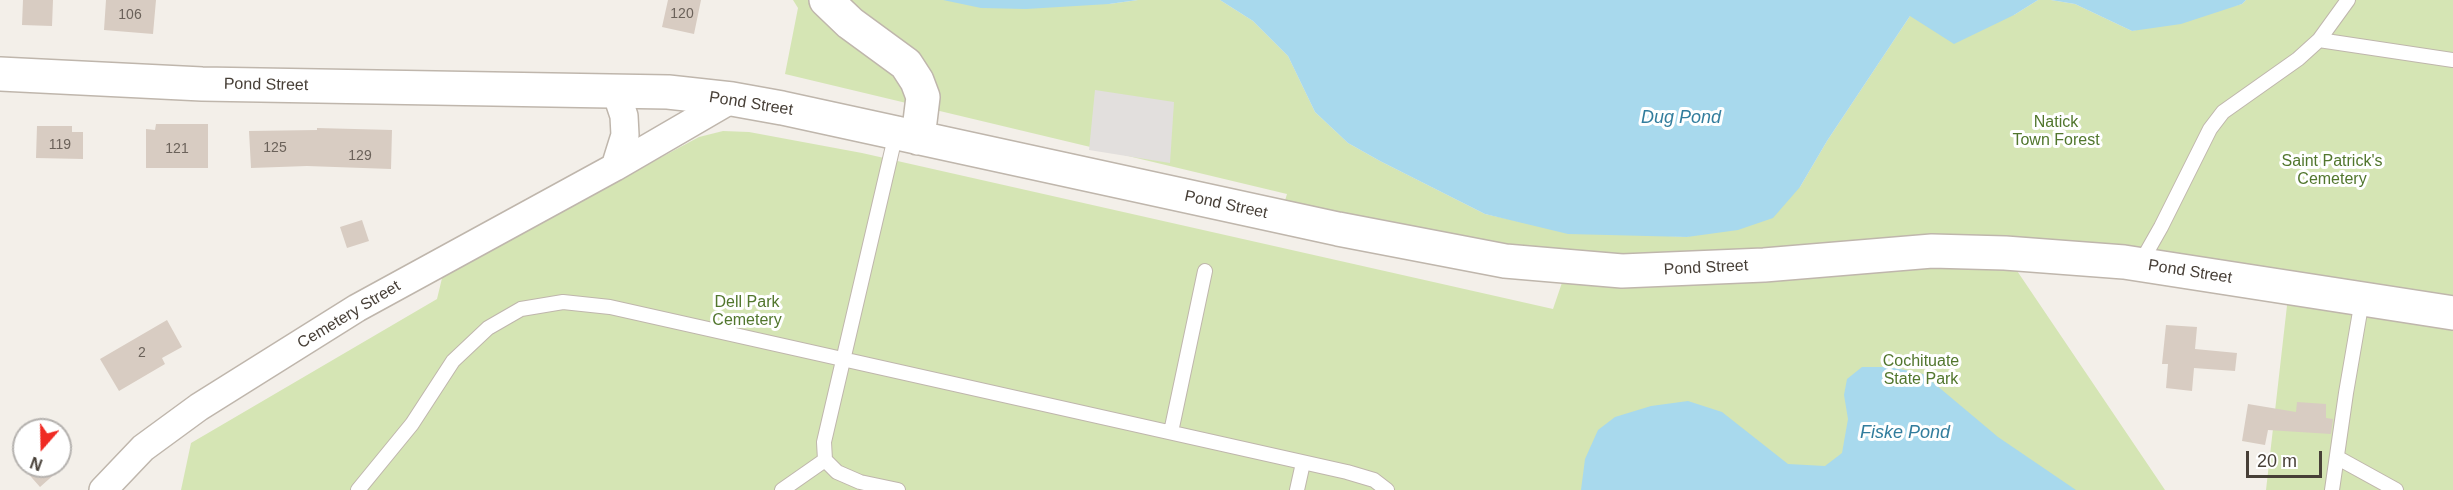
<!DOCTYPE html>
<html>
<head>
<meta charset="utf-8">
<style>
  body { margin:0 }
  #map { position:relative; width:2453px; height:490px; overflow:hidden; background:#f3efe9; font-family:Arial,sans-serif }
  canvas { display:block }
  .north { position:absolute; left:12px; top:418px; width:60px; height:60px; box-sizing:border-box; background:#fff; border:2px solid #b5b2af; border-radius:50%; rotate:200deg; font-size:16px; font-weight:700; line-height:24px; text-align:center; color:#473f37 }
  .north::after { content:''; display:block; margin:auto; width:21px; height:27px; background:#ef2b24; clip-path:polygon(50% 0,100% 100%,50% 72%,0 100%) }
  .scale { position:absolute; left:2246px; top:451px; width:76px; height:27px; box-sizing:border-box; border:3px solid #473f37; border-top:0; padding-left:8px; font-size:18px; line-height:21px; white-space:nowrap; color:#473f37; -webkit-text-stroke:4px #fff; paint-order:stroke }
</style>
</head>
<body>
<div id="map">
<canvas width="2453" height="490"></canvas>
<div class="north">N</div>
<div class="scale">20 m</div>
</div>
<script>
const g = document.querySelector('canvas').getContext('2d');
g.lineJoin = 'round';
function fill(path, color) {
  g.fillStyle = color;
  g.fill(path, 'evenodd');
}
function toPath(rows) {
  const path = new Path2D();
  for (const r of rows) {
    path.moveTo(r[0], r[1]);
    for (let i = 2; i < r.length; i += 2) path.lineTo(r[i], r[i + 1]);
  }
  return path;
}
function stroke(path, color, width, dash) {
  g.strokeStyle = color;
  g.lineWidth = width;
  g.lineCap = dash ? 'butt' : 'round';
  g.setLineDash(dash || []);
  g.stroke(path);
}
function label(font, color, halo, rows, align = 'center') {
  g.font = font + ' Arial,sans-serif';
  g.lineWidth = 6;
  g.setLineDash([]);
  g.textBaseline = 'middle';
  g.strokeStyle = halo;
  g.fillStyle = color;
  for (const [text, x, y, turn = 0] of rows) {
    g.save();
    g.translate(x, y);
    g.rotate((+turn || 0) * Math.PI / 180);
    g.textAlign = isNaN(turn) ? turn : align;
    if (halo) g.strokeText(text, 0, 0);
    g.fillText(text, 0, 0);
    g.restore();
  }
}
const green = toPath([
  [793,0,943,0,1109,4,1138,0,1220,0,1253,21,1288,56,1315,112,1348,143,1380,161,1485,214,1526,223,1631,234,1687,237,1800,187,1827,141,1910,16,2014,15,2038,0,2051,0,2075,4,2132,31,2242,4,2246,0,2453,0,2453,490,2266,490,2289,288,2005,253,2165,490,181,490,191,443,437,299,443,274,699,137,723,131,749,132,862,153,1553,309,1567,268,1280,217,1287,194,785,74,798,8]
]);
const parking = toPath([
  [1095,90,1174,102,1170,163,1089,150]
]);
const water = toPath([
  [943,0,1138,0,1109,4,1026,9,981,8],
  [1220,0,2038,0,2014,15,1954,44,1910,16,1827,141,1800,187,1773,218,1738,230,1687,237,1568,234,1485,214,1380,161,1348,143,1315,112,1288,56,1253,21],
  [2051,0,2246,0,2242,4,2181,24,2132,31,2075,4],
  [1862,367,1891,367,1923,374,1998,437,2076,490,1581,490,1585,459,1598,430,1615,417,1651,406,1688,401,1722,412,1788,464,1825,466,1842,453,1848,419,1844,395,1847,379]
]);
const building = toPath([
  [23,0,53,0,52,26,22,25],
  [106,0,156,0,153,34,104,30],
  [668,0,701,0,694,34,662,27],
  [156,124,208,124,208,168,146,168,146,129,155,130],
  [37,126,72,126,72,132,83,132,83,159,36,158],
  [317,128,392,130,391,169,307,166,251,168,249,131,317,130],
  [362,220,369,241,347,248,340,227],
  [167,320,182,347,162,358,165,364,119,391,100,359],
  [2166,325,2197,327,2195,349,2237,353,2235,371,2194,368,2192,391,2166,388,2168,364,2162,364],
  [2297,402,2326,404,2326,418,2333,419,2331,434,2268,430,2265,445,2242,441,2248,404,2296,412],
  [24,455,24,466,60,466,60,458,66,464,40,487,17,461]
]);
const service = toPath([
  [2319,40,2453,60],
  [896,133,824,442,825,460,837,472,860,482,898,490],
  [2140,264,2161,227,2210,129,2223,112,2298,59,2319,40,2348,0],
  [1171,432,1205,271],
  [2338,458,2396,490],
  [358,490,412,424,453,361,488,328,521,309,563,302,610,307,1347,472,1374,480,1387,490],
  [782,490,825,460],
  [1297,490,1303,463],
  [2332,490,2346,393,2362,300]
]);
const minor = toPath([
  [615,167,625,135,624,116,615,89],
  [103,490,143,448,199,407,357,308,615,167,732,99]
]);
const tertiary = toPath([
  [826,0,850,23,906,64,917,81,923,97,918,138],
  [0,74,202,84,668,92,732,99,782,108,1338,229,1505,261,1622,271,1764,265,1932,251,2005,253,2124,262,2453,313]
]);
const numberNames = [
  ["120",682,14],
  ["106",130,15],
  ["119",60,145],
  ["125",275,148],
  ["121",177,149],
  ["129",360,156],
  ["2",142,353]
];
const streetNames = [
  ["Pond Street",266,85,1],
  ["Pond Street",751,104,9],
  ["Pond Street",1226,205,12],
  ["Pond Street",1706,268,-3],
  ["Pond Street",2190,272,9],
  ["Cemetery Street",349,315,-31]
];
const parkNames = [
  ["Natick",2056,123],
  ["Town Forest",2056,141],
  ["Saint Patrick's",2332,162],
  ["Cemetery",2332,180],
  ["Dell Park",747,303],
  ["Cemetery",747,321],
  ["Cochituate",1921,362],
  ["State Park",1921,380]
];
const waterNames = [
  ["Dug Pond",1681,118],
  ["Fiske Pond",1905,433]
];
fill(green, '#d5e5b4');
fill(parking, '#e2dfdd');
fill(water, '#a8d9ed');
fill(building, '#d8ccc2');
stroke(service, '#bfb6ac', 16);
stroke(minor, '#bfb6ac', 30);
stroke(tertiary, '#bfb6ac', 36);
stroke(service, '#fff', 14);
stroke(minor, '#fff', 27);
stroke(tertiary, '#fff', 33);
label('14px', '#6b625a', null, numberNames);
label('16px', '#473f37', '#fff', streetNames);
label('16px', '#51762d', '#fff', parkNames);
label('italic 18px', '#327d9d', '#fff', waterNames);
</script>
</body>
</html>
